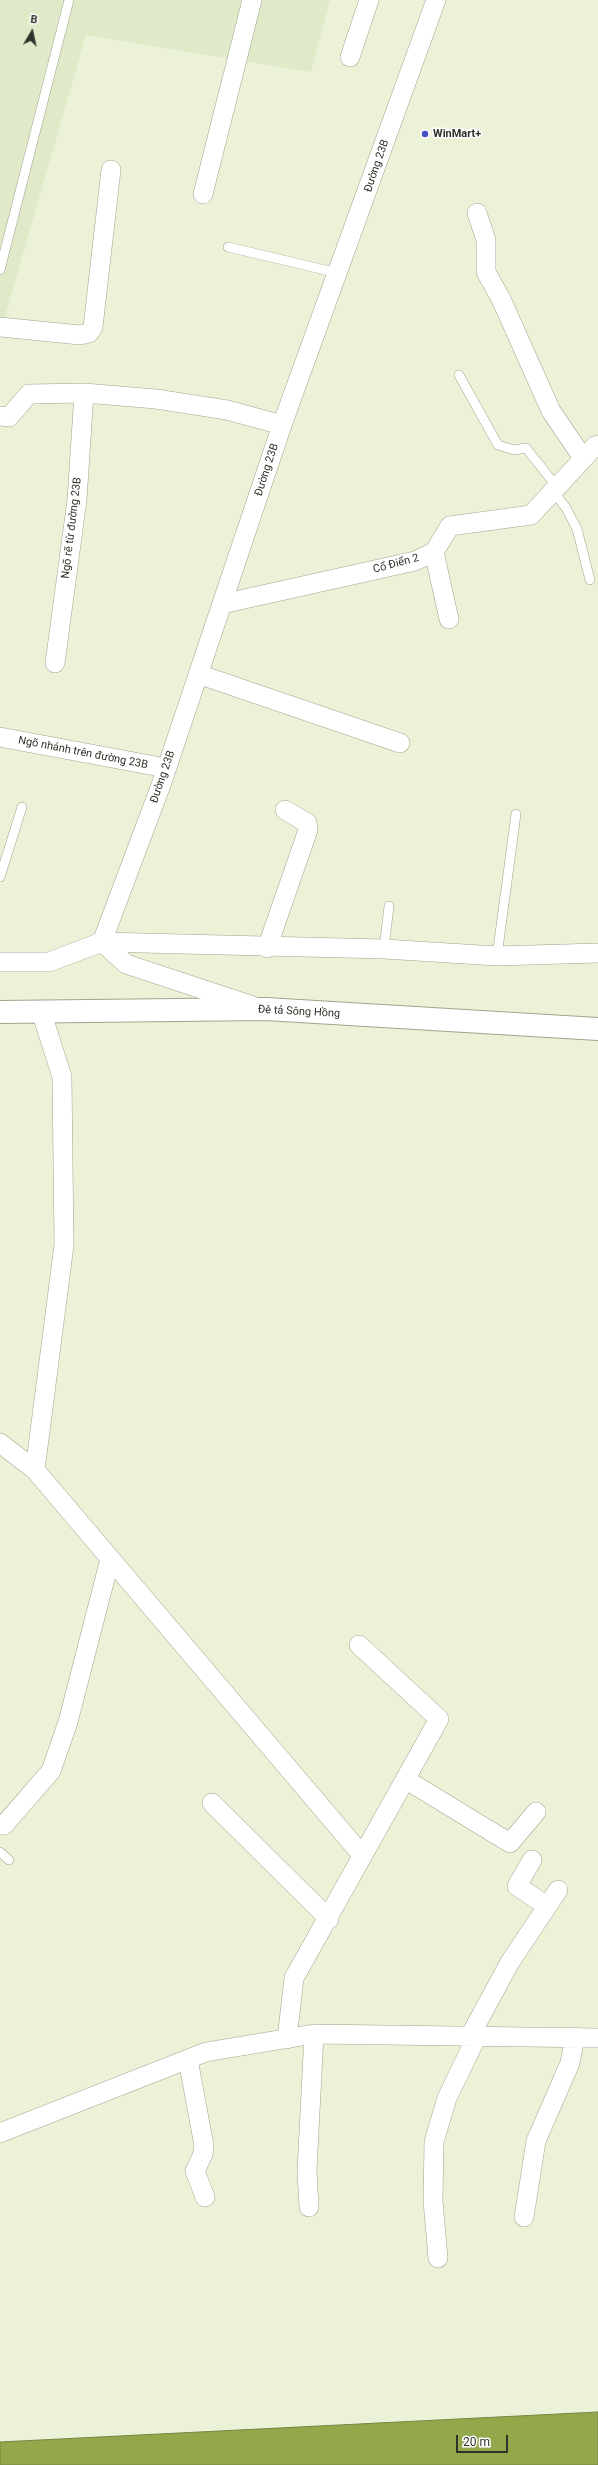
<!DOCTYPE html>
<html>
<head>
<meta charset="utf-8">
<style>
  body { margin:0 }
  #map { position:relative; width:598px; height:2465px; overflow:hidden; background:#ebf2d8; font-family:Roboto,sans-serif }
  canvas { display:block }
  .north { position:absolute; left:12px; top:12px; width:40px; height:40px; -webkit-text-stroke:3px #fff; paint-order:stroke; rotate:9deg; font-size:11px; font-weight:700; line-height:16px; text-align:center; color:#2f3228 }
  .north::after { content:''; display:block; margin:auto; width:14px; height:18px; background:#2f3228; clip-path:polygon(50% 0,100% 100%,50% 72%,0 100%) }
  .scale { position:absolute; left:456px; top:2435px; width:52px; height:18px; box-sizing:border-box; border:2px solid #2f3228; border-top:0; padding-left:5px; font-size:12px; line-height:14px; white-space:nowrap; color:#2f3228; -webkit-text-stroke:3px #fff; paint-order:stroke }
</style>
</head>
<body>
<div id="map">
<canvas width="598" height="2465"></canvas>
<div class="north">B</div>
<div class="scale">20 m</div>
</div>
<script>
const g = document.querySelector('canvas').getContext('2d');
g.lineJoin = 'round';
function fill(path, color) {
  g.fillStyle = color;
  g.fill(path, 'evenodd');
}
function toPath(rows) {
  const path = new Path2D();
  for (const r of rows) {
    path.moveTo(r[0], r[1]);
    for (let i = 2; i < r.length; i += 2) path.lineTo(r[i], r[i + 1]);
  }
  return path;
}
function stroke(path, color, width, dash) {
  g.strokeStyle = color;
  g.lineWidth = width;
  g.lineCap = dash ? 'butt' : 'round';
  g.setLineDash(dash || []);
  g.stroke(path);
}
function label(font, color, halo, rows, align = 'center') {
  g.font = font + ' Roboto,sans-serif';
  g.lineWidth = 3;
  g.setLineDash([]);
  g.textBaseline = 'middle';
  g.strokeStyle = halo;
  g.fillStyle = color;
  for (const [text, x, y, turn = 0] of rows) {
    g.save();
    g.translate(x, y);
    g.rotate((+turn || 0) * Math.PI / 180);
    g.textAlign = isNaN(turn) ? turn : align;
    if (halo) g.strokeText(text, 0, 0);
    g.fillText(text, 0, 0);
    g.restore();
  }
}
const built = toPath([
  [0,0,330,0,311,72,86,35,0,334]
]);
const water = toPath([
  [598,2412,598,2465,0,2465,0,2442,598,2412]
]);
const service = toPath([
  [228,247,338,273],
  [0,270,69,0],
  [459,375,498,445,514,450,526,448,557,487],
  [553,491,566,508,577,529,590,580],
  [0,877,22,807],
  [384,949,389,906],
  [497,956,516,814],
  [0,1852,9,1860]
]);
const minor = toPath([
  [350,57,369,0],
  [203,194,252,0],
  [477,213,486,240,486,272,501,299,551,411,583,458],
  [0,327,80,335,89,333,93,327,111,170],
  [0,416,9,417,29,394,84,393,156,399,227,410,282,425],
  [434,552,449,619],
  [222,604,415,561,434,552,450,526,531,515,595,446,598,445],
  [55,663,77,500,84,393],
  [198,674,400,743],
  [0,737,166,768],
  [102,942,161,785,282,425,436,0],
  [102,942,126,964,253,1006],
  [267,948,308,830,307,823,285,810],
  [0,962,49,962,102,942,384,949,497,956,598,953],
  [0,1443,35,1470,362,1855],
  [35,1470,64,1245,62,1077,41,1011],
  [405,1779,510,1843,536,1812],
  [212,1803,329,1919],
  [4,1825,51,1771,68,1722,110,1559],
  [532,1860,517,1886,547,1906],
  [470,2036,510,1962,558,1890],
  [287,2039,294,1978,439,1719,359,1645],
  [188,2059,204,2146,203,2154,195,2171,205,2197],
  [0,2133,206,2052,314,2034,598,2038],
  [309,2207,307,2171,314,2034],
  [524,2217,536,2141,570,2063,575,2037],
  [438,2258,433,2201,434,2142,447,2098,477,2036]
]);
const primary = toPath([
  [0,1012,266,1009,598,1029]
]);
const markers = [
  [425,134,4,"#454fc4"]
];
const poiNames = [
  ["WinMart+",433,134]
];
const streetNames = [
  ["Đường 23B",377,166,-71],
  ["Đường 23B",267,470,-72],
  ["Ngõ rẽ từ đường 23B",72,528,-83],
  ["Cổ Điển 2",396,564,-15],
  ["Ngõ nhánh trên đường 23B",83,753,11],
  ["Đường 23B",163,777,-71],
  ["Đê tả Sông Hồng",299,1012,3]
];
fill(built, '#e0eac8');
fill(water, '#93a84a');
stroke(water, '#758540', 1);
stroke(service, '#9fa68d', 10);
stroke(minor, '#9fa68d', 20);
stroke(primary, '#9fa68d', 24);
stroke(service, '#fff', 9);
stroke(minor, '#fff', 19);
stroke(primary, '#fff', 22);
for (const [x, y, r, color] of markers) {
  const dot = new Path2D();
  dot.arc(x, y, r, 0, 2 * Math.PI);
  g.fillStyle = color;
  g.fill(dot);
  stroke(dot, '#fff', 1.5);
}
label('bold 11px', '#2f3228', '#fff', poiNames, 'left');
label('11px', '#2f3228', '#fff', streetNames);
</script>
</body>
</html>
